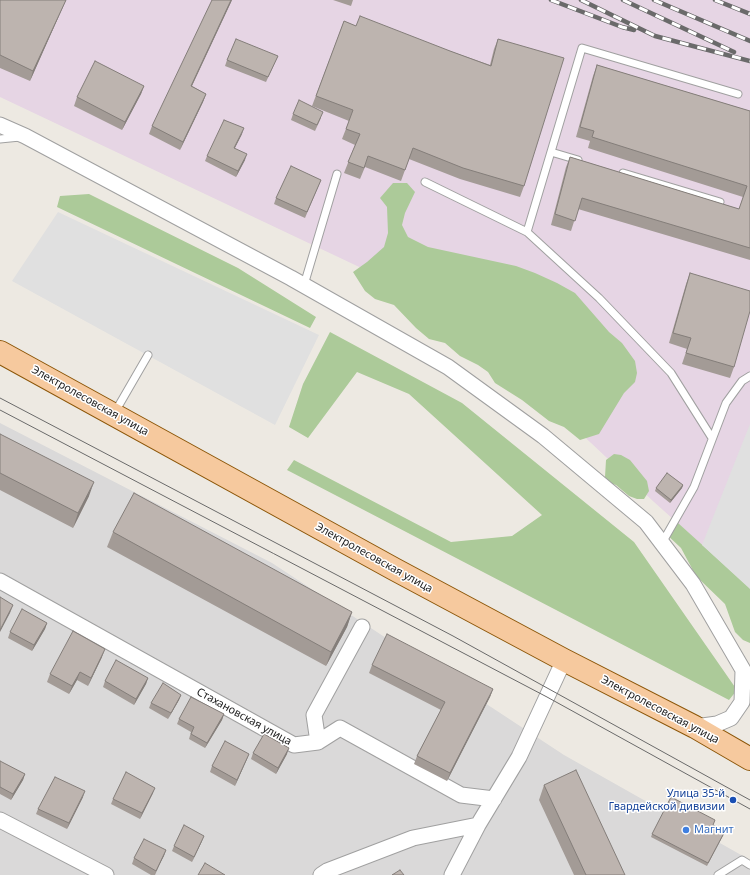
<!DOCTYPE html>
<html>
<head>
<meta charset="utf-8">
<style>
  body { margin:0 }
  canvas { display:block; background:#ede9e2 }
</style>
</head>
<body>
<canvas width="750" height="875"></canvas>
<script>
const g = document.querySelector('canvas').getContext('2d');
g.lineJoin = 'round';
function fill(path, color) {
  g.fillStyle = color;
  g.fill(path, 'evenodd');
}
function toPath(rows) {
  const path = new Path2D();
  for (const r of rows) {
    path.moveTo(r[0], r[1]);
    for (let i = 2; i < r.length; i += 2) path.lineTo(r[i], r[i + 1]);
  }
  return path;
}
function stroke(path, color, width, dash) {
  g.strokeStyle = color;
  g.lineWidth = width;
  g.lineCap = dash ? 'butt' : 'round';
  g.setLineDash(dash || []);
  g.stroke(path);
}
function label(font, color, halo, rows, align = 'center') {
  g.font = font + ' "Noto Sans",sans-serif';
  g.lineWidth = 3;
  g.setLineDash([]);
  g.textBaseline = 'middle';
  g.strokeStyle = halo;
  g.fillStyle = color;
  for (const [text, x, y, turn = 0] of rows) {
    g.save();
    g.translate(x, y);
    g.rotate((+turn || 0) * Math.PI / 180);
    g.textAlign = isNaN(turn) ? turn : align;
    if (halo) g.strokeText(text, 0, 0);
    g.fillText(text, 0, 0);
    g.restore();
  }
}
const residential = toPath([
  [0,423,272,563,564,755,750,860,750,875,0,875]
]);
const industrial = toPath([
  [0,0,750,0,750,588,654,502,448,309,0,97]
]);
const forest = toPath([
  [393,183,407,183,415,192,405,213,402,225,408,237,428,247,516,266,535,273,557,283,575,293,609,332,622,343,635,361,637,373,635,382,624,393,599,434,580,440,564,427,549,421,522,400,495,383,488,372,478,365,460,356,445,343,429,339,416,328,394,305,375,299,365,291,353,272,367,262,384,247,388,233,387,207,380,198],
  [89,194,238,268,316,317,310,328,57,207,60,196],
  [330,332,462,403,634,542,737,690,729,700,287,470,294,460,451,542,512,536,542,515,409,394,357,372,308,438,289,427,303,384],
  [614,454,621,455,630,460,647,481,649,491,644,499,637,499,629,496,616,485,610,483,605,477,606,460],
  [678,523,750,588,750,643,743,640,735,632,725,604,696,576,681,548,664,532]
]);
const parking = toPath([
  [58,212,319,335,275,425,12,281],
  [750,424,750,589,702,545]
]);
const lane = toPath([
  [0,139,20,137],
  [551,152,578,160],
  [623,173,720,202],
  [425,182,527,232,599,298,671,373,712,438],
  [527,232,582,48,738,94],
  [304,285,337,174],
  [115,412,148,355],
  [662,543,694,487,726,403,742,381,750,376],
  [718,875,742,860,750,865]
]);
const street = toPath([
  [0,125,25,136,291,278,448,367,543,436,646,522,693,584,750,682],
  [0,581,294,745,318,742,340,728,461,795,494,799],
  [695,727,717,724,731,718,742,702,743,671],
  [318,742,314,715,362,627],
  [0,820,106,875],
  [321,875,327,871,413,838,478,825],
  [452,875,478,825,519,757,564,660]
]);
const primary = toPath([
  [0,352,394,569,564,660,695,727,750,759]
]);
const tram = toPath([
  [0,398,453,636,750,800],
  [0,410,547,697,750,809]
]);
const rail = toPath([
  [551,0,622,27,634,30],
  [581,0,655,36,750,61],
  [623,0,734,52],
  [654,0,750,41],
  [715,0,750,14]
]);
const wall = toPath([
  [0,0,66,0,30,81,0,68],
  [232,0,192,86,206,94,203,102,180,150,149,134,152,126],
  [333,0,353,0,351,6],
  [344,21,356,26,450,51,490,65,494,49,498,39,524,186,520,197,460,179,409,159,401,181,365,167,360,179,344,173,355,145,342,139,349,121,312,106],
  [278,56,266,82,225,66,227,60],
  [597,65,750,111,750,260,578,209,571,231,551,225,566,167,570,157,739,209,743,197,588,148,590,141,576,137,593,76],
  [144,86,141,94,122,130,74,106,77,97],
  [293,114,321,118,315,131,291,120],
  [242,134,235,148,245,160,236,177,205,161,207,156],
  [321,180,305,218,274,204,276,198],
  [690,273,734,367,730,378,682,364,687,349,669,343,686,284],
  [0,434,89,496,73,528,0,490],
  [683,485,682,488,670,503,655,491,656,488],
  [113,532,352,612,347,627,326,666,107,547],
  [47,623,45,629,32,651,8,638,10,632],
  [102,657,88,686,77,680,69,694,47,682,50,674],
  [372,665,493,689,490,697,447,781,414,764,417,756,441,710,369,673],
  [148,678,146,684,134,705,103,687,105,681],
  [181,695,179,700,168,719,149,708,151,703],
  [224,714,222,720,205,748,189,739,191,732,177,724,179,719],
  [253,753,287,754,276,774,251,759],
  [249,754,235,786,210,772,212,766],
  [0,762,25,774,23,780,11,800,0,794],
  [544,785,625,875,574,875,539,800],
  [153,793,140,819,111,804,113,799],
  [83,797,67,829,36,814,38,809],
  [713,825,724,834,707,866,651,837,652,834],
  [202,841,192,862,172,851,174,846],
  [166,850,155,875,151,875,132,864,134,858]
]);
const shadedWall = toPath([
  [66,0,30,81,33,71],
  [231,0,232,0,188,94,191,86],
  [144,86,141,94,122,130,125,122],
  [206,94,203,102,180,150,183,142],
  [244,128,242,134,232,153,234,148],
  [247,154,245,160,236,177,238,171],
  [94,482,89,496,73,528,78,513],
  [683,485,682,488,670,503,671,500],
  [13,605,10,613,0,632,0,630],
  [352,612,347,627,326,666,331,652],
  [47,623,45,629,32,651,34,645],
  [105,649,102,657,88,686,91,678],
  [80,672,77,680,69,694,72,686],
  [148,678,146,684,134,705,136,699],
  [493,689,490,697,447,781,450,773],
  [181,695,179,700,168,719,171,713],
  [224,714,222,720,205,748,207,743],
  [289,748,287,754,276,774,278,768],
  [249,754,247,759,235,786,237,780],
  [25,774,23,780,11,800,13,794],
  [155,788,153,793,140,819,142,813],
  [85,791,83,797,67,829,69,823],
  [204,836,202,841,192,862,194,857],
  [166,850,164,856,154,875,156,871]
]);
const building = toPath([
  [0,0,66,0,33,71,0,55,0,0],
  [212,0,231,0,191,86,206,94,183,142,152,126,212,0],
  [360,16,450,51,491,66,498,39,564,58,524,186,463,168,413,148,405,170,368,156,364,168,348,162,360,134,346,129,353,110,316,96,344,21,356,26,360,16],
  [236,39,278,56,268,77,227,60,236,39],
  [95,61,144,86,125,122,77,97,95,61],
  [597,65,750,111,750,248,582,198,575,221,555,214,570,157,739,209,747,186,592,137,594,131,580,127,597,65],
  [299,100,323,112,317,125,293,114,299,100],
  [224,120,244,128,234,148,247,154,238,171,207,156,224,120],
  [291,166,321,180,307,212,276,198,291,166],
  [690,273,750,291,750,311,734,367,686,353,691,338,673,333,690,273],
  [0,434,94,482,78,513,0,473,0,434],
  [667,473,683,485,671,500,656,488,667,473],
  [134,493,352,612,331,652,113,532,134,493],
  [0,597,13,605,0,630,0,597],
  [22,609,47,623,34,645,10,632,22,609],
  [73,631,105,649,91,678,80,672,72,686,50,674,73,631],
  [387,634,493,689,450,773,417,756,445,702,372,665,387,634],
  [116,660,148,678,136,699,105,681,116,660],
  [163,683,181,695,171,713,151,703,163,683],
  [191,697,224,714,207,743,191,734,194,727,179,719,191,697],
  [264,734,289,748,278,768,253,753,264,734],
  [225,741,249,754,237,780,212,766,225,741],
  [0,761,25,774,13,794,0,787,0,761],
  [576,770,625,875,586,875,544,785,576,770],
  [126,772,155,788,142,813,113,799,126,772],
  [55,777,85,791,69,823,38,809,55,777],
  [671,797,715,820,713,825,725,831,708,863,652,834,671,797],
  [184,825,204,836,194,857,174,846,184,825],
  [144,839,166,850,156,871,134,858,144,839],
  [205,863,225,875,198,875,205,863],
  [400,870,404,875,392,875,400,870]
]);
const markers = [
  [733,800,4,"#1a4fb4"],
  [686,830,4,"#3f7fe0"]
];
const streetNames = [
  ["Электролесовская улица",90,401,29],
  ["Электролесовская улица",374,558,29],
  ["Электролесовская улица",660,710,28],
  ["Стахановская улица",244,717,29]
];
const transitNames = [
  ["Улица 35-й",725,794],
  ["Гвардейской дивизии",725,807]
];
const shopNames = [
  ["Магнит",694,830]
];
fill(residential, '#dad9d9');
fill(industrial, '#e6d5e4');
fill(forest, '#acca99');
fill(parking, '#e0e0e0');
stroke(lane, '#a0a0a0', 9);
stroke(street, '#a0a0a0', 17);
stroke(primary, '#8c5608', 24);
stroke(lane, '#fff', 7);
stroke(street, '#fff', 15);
stroke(primary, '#f6c99e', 22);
stroke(tram, '#6a6a6a', 1);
stroke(rail, '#6a6a6a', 4.5);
stroke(rail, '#fff', 3, [9]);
fill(wall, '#a39b96');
fill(shadedWall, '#847e7a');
fill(building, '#bdb4af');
stroke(building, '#847e7a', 1);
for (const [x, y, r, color] of markers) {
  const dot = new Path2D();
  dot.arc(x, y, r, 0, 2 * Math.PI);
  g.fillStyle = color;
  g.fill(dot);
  stroke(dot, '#fff', 1.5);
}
label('11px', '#1c1c1c', '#fff', streetNames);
label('11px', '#164399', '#fff', transitNames, 'right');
label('11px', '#366cbe', '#fff', shopNames, 'left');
</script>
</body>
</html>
